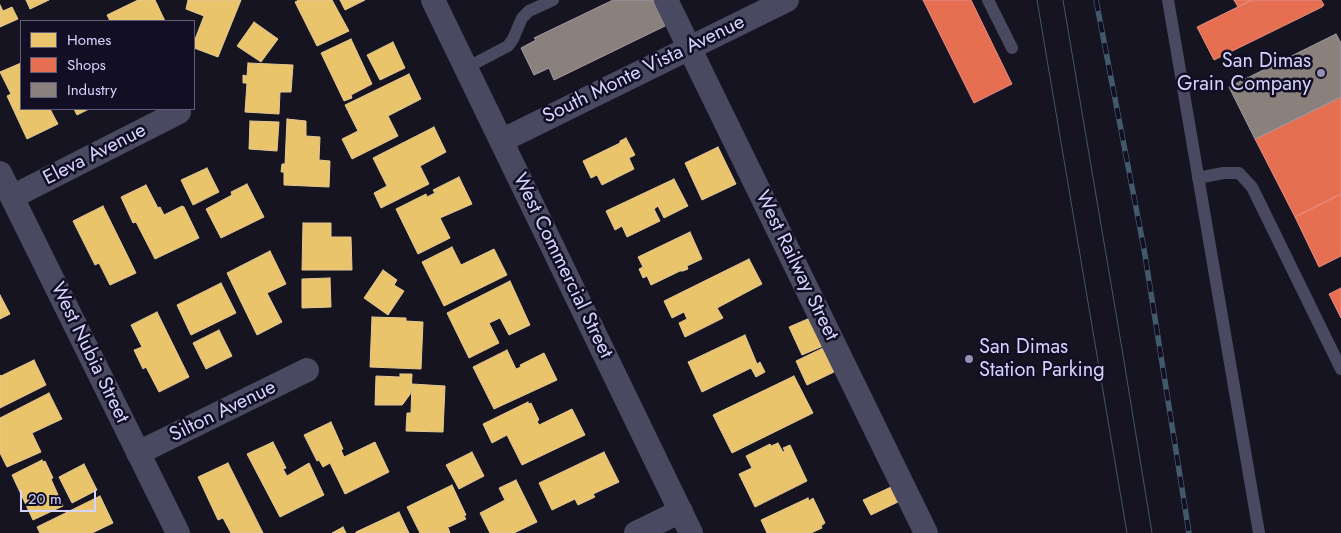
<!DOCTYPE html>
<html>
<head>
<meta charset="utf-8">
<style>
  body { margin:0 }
  #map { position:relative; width:1341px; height:533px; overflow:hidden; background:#161420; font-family:Jost,sans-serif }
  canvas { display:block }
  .legend { position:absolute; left:20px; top:20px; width:175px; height:90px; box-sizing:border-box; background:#120f25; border:1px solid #605d7c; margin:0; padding:6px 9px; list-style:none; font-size:15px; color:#d6d3ff }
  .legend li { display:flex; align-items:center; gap:10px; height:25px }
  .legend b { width:25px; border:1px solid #605d7c }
  .scale { position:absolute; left:20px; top:490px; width:76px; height:22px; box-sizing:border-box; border:2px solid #d6d3ff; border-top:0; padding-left:6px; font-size:15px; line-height:18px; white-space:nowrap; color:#d6d3ff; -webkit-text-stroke:4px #120f25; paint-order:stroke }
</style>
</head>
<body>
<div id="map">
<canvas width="1341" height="533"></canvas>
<ul class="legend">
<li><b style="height:14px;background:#e9c46a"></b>Homes</li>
<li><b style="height:14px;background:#e76f51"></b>Shops</li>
<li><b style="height:14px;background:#8a817c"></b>Industry</li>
</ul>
<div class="scale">20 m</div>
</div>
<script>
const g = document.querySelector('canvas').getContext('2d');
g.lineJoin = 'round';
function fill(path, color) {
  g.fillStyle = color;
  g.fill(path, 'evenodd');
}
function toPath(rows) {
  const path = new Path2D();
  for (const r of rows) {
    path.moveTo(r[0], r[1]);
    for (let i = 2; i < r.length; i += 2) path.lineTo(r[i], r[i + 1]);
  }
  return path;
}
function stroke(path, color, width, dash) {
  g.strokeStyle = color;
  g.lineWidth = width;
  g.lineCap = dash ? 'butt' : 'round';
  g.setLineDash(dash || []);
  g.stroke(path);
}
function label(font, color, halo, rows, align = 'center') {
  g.font = font + ' Jost,sans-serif';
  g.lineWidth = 5;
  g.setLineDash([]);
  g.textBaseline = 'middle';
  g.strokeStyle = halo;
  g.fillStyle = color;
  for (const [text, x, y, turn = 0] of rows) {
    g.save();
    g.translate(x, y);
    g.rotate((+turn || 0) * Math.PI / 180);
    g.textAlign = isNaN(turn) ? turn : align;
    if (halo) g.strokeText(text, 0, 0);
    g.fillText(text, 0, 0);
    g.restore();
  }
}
const homes = toPath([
  [26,0,49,0,30,9,26,0],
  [138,0,155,0,165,21,110,21,107,15,138,0],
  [188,0,241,0,218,57,194,48,194,42,204,16,186,9,188,0],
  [299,0,332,0,349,31,317,46,295,2,299,0],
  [340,0,365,0,345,10,340,0],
  [0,5,3,11,12,7,18,19,0,27,0,5],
  [254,22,278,39,261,62,237,46,254,22],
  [351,39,372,84,351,95,352,98,344,101,321,53,351,39],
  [393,42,405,68,380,80,367,55,393,42],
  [21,63,21,109,50,109,58,124,27,139,7,96,11,94,0,72,21,63],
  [248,63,293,65,291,92,280,92,279,114,245,112,247,83,243,83,243,75,247,76,248,63],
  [409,74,421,99,388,116,398,136,352,159,342,139,358,131,345,105,409,74],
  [74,109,89,109,77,115,74,109],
  [287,119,306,121,306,136,320,137,319,160,330,161,329,187,284,185,284,172,281,172,282,164,285,164,287,119],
  [250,121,279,122,277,151,249,149,250,121],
  [434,127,446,152,420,166,429,184,381,208,374,193,387,186,373,158,434,127],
  [626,138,635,155,629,158,634,169,602,185,597,175,591,178,583,161,620,143,620,141,626,138],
  [718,147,736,184,702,200,685,163,718,147],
  [207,168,219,192,193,205,181,180,207,168],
  [459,177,472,204,440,218,450,238,418,254,396,209,426,194,427,197,435,193,433,190,459,177],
  [674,179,688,206,664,218,658,206,654,209,660,221,627,237,622,226,615,230,606,211,674,179],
  [247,184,264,217,221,238,206,209,232,195,231,192,247,184],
  [146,185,158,208,160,207,164,215,182,206,184,207,199,238,155,259,136,222,133,223,121,197,146,185],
  [103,206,136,273,110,285,99,263,95,265,73,221,103,206],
  [303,223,331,223,331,237,351,237,352,270,302,270,303,223],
  [690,232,702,259,687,266,688,269,683,271,680,271,651,285,647,276,643,278,639,269,643,267,638,257,690,232],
  [452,247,461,265,494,249,507,275,444,306,422,262,452,247],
  [270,251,286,284,267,293,282,322,257,335,227,273,270,251],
  [749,259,762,284,717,308,723,318,685,337,679,323,687,319,684,312,672,318,664,301,749,259],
  [383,270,397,280,394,285,404,291,388,315,364,298,383,270],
  [330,278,331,307,302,308,302,279,330,278],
  [510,281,530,325,509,335,500,318,489,323,499,343,469,358,447,313,510,281],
  [221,283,236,313,191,335,177,305,221,283],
  [0,295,10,314,0,319,0,295],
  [157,312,189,377,159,392,146,367,143,369,134,350,142,347,131,325,157,312],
  [372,317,406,318,406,321,423,322,421,369,370,367,372,317],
  [810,318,823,346,802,355,789,327,810,318],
  [219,330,232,356,206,369,193,343,219,330],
  [745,335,757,364,760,362,765,372,756,377,751,368,702,392,688,362,745,335],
  [823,348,834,372,807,385,796,361,823,348],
  [507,350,516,369,521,367,520,365,544,353,557,380,494,409,473,367,507,350],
  [34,360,46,385,0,408,0,375,1,376,34,360],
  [400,374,412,374,411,393,403,404,402,405,375,405,376,376,400,377,400,374],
  [794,376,813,413,732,453,713,415,794,376],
  [412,384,445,386,443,432,406,431,407,413,411,413,412,384],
  [49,393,62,419,32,433,41,452,7,467,0,453,0,418,49,393],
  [528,402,528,404,531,403,539,420,537,421,539,425,572,409,585,435,522,465,507,435,492,443,483,424,528,402],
  [331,422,343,449,341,450,344,457,375,442,389,472,345,494,330,463,323,467,319,460,317,461,304,435,331,422],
  [273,442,286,468,283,469,287,476,309,463,324,495,280,517,247,454,273,442],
  [778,443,783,452,785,451,783,448,790,445,807,481,755,507,739,474,752,468,746,456,770,444,771,446,778,443],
  [472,452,484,476,459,489,446,465,472,452],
  [604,452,619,482,593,494,595,497,578,505,575,499,552,510,539,483,604,452],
  [42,460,43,462,45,461,53,478,51,479,63,506,33,520,12,475,42,460],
  [228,463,263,533,231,533,223,518,218,520,198,477,228,463],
  [84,464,97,490,72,503,59,477,84,464],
  [516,480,537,522,514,533,490,533,480,513,505,500,499,488,516,480],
  [452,485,466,515,464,516,466,519,449,527,447,525,450,533,420,533,407,507,452,485],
  [891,487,898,502,871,515,863,500,891,487],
  [100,496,113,523,92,533,40,533,37,527,100,496],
  [808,498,809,501,813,498,825,523,821,526,822,528,811,533,767,533,761,520,808,498],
  [399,512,409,533,356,533,356,532,399,512],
  [343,527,346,533,332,533,343,527]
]);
const shops = toPath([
  [923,0,971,0,1012,84,974,103,923,0],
  [1234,0,1252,0,1238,7,1234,0],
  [1252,0,1321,0,1324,5,1322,7,1214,60,1197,27,1252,0],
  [1341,97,1341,194,1295,217,1255,139,1341,97],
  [1341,194,1341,256,1319,267,1295,217,1341,194],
  [1341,288,1341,318,1329,294,1341,288]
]);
const industry = toPath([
  [613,0,653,0,665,26,554,80,549,68,534,75,521,48,536,40,534,38,613,0],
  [1336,34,1341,43,1341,97,1255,139,1229,87,1336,34]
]);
const service = toPath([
  [988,0,1012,48],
  [1168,0,1259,533],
  [466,68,508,46,513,39,522,18,529,11,553,0],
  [1198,178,1223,173,1239,173,1252,187,1341,369]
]);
const minor = toPath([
  [433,0,691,533],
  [666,0,926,533],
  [501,141,787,0],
  [0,173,178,533],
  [12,197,179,112],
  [138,453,307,370],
  [636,533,681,511]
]);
const tram = toPath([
  [1037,0,1127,533],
  [1063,0,1121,343,1152,533]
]);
const rail = toPath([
  [1096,0,1144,249,1189,533]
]);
const markers = [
  [1321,73,5,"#9390b1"],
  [969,359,5,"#9390b1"]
];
const poiNames = [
  ["San Dimas",1311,62],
  ["Grain Company",1311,85],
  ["San Dimas",979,348,"left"],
  ["Station Parking",979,371,"left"]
];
const streetNames = [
  ["South Monte Vista Avenue",644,70,-26],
  ["Eleva Avenue",95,155,-27],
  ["West Commercial Street",562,266,64],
  ["West Railway Street",796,266,64],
  ["West Nubia Street",89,353,64],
  ["Silton Avenue",223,412,-26]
];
fill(homes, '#e9c46a');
stroke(homes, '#e3c897', 1);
fill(shops, '#e76f51');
stroke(shops, '#e28d85', 1);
fill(industry, '#8a817c');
stroke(industry, '#a19aa3', 1);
stroke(service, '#494961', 12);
stroke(minor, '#494961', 24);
stroke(tram, '#415969', 1);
stroke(rail, '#415969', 5.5);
stroke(rail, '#120f25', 4, [11]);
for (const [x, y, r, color] of markers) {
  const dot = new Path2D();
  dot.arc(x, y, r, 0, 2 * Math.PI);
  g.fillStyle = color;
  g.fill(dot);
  stroke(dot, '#120f25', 2);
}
label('20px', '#d6d3ff', '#120f25', poiNames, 'right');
label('20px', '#d6d3ff', '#120f25', streetNames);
</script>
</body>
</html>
